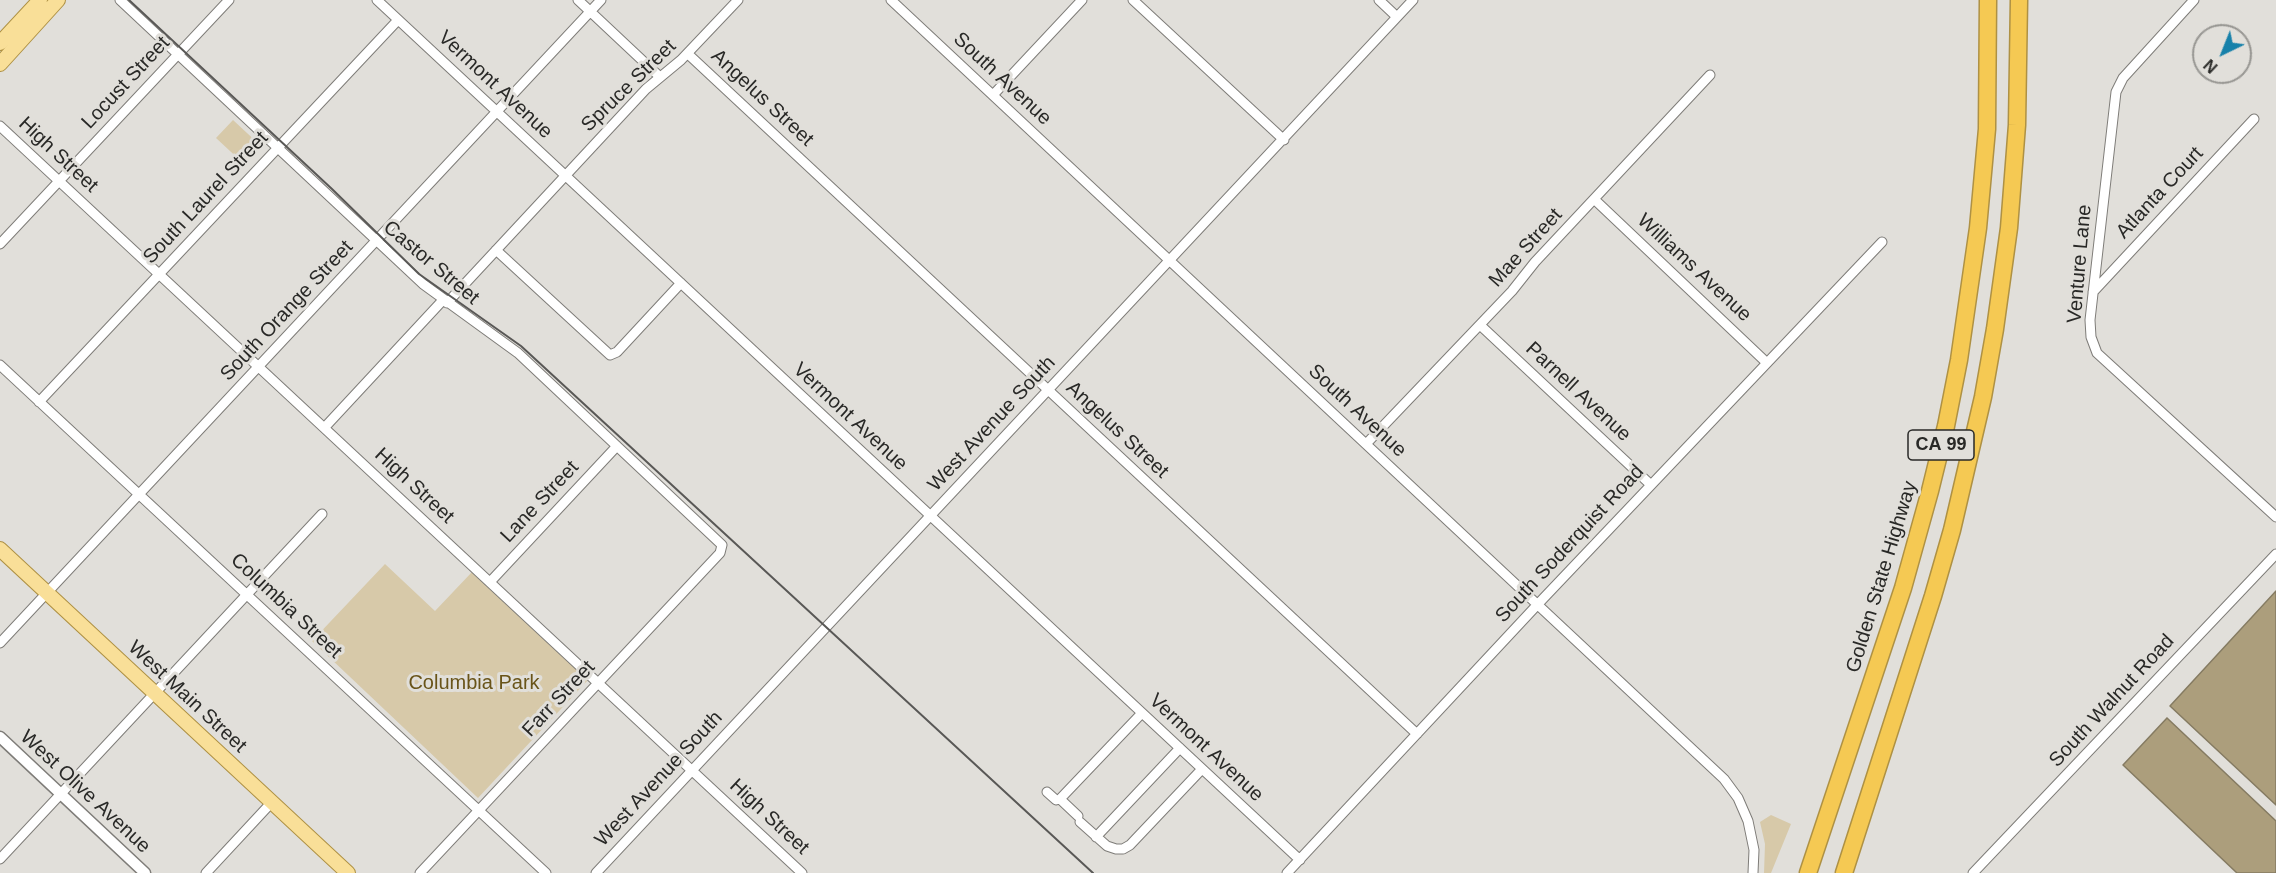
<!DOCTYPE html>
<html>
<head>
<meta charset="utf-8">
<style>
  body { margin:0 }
  #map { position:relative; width:2276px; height:873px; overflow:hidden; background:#e1dfda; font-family:Arial,sans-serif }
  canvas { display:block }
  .north { position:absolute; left:2192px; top:24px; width:60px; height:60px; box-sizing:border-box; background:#e1dfda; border:2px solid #979692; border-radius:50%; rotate:223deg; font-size:16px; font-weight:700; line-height:24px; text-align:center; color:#292927 }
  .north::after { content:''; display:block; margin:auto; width:21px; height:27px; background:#1781aa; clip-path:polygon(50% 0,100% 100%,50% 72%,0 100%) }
</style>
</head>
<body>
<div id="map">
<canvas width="2276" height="873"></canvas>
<div class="north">N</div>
</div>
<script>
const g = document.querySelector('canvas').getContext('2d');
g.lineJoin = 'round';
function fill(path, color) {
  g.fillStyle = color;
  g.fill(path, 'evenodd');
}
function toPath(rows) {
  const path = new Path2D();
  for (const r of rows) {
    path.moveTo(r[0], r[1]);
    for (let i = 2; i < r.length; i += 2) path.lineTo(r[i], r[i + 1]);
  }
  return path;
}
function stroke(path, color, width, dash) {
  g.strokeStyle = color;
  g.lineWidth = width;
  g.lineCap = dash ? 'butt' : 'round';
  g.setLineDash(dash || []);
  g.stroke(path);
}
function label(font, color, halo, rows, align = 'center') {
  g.font = font + ' Arial,sans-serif';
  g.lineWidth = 6;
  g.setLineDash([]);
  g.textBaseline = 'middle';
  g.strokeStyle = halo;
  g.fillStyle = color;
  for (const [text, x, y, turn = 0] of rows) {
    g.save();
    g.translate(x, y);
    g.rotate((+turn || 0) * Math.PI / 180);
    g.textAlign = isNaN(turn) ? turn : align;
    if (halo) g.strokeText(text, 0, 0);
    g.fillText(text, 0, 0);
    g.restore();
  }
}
const green = toPath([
  [233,120,261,146,244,164,216,138],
  [385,564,435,611,472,572,588,680,478,798,312,641],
  [1771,815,1791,824,1771,873,1764,873,1765,844,1760,822]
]);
const water = toPath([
  [2276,591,2276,805,2170,706,2276,591],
  [2167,718,2276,821,2276,873,2237,873,2123,765,2167,718]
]);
const minor = toPath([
  [120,0,423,284,518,353,722,545,720,553,420,873],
  [377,0,1300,860],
  [578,0,660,77],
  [891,0,1724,779,1738,798,1748,821,1754,850,1753,873],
  [1133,0,1284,140],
  [1379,0,1397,17],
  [2194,0,2123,78,2116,92,2090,320,2091,337,2097,353,2276,517],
  [688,54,1417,734],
  [993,95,1082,0],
  [0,126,802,873],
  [1595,200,1767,363],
  [0,244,229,0],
  [496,250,610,355,617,352,681,283],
  [2093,292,2254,119],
  [447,303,646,89,681,60,738,0],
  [1480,325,1651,485],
  [0,365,546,873],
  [39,402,398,20],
  [325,427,443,300],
  [1366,444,1512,291,1535,262,1710,75],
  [490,582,617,446],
  [0,643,601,0],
  [1047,792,1056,800,1060,799,1142,713],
  [1060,799,1078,816],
  [1080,822,1107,846,1116,849,1123,849,1130,845,1202,769],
  [1096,837,1180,748],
  [0,859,322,514],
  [206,873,272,802],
  [596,873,1413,0],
  [1287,873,1538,604,1882,242],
  [1973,873,2276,554]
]);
const tertiary = toPath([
  [0,737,145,873]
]);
const primary = toPath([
  [0,43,40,0],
  [0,64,58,0],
  [0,549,348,873]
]);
const motorway = toPath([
  [1808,873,1903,588,1930,491,1946,426,1959,360,1978,228,1987,129,1988,0],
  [1844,873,1933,596,1952,530,1983,397,1995,329,2009,228,2017,125,2019,0]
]);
const rail = toPath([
  [129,0,332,189,419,274,521,346,1093,873]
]);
const shields = [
  [1941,445,66]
];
const shieldNames = [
  ["CA 99",1941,445]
];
const streetNames = [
  ["South Avenue",1002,79,43],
  ["Locust Street",126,83,-47],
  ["Vermont Avenue",495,85,43],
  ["Spruce Street",629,86,-44],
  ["Angelus Street",762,98,43],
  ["High Street",58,155,43],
  ["Atlanta Court",2160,193,-47],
  ["South Laurel Street",206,198,-47],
  ["Mae Street",1526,248,-48],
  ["Castor Street",431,263,40],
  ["Venture Lane",2080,264,-85],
  ["Williams Avenue",1694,268,43],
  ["South Orange Street",287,311,-47],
  ["Parnell Avenue",1578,392,43],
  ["South Avenue",1357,411,43],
  ["Vermont Avenue",850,417,43],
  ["West Avenue South",992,424,-47],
  ["Angelus Street",1117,430,43],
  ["High Street",414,486,43],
  ["Lane Street",540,502,-47],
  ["South Soderquist Road",1570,544,-47],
  ["Golden State Highway",1882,577,-73],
  ["Columbia Street",286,606,43],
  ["West Main Street",187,697,43],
  ["Farr Street",559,699,-47],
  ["South Walnut Road",2112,701,-47],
  ["Vermont Avenue",1206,748,43],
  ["West Avenue South",659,779,-47],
  ["West Olive Avenue",85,792,43],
  ["High Street",769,817,43]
];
const parkNames = [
  ["Columbia Park",474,683]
];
fill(green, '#d7c9a9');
fill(water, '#ac9e7c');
stroke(water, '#857b62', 1.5);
stroke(minor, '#7e7c78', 11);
stroke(tertiary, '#7e7c78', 13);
stroke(primary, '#ae9144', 16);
stroke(motorway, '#ae9144', 19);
stroke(minor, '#fff', 9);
stroke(tertiary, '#fff', 10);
stroke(primary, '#f9df98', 14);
stroke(motorway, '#f5c953', 16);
stroke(rail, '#595856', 2);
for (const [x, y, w] of shields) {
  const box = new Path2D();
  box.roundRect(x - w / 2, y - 15, w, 30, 4.5);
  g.fillStyle = '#e1dfda';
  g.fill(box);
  stroke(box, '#292927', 1.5);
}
label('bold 18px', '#292927', null, shieldNames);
label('20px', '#292927', '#e1dfda', streetNames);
label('20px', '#695419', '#e1dfda', parkNames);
</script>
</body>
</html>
